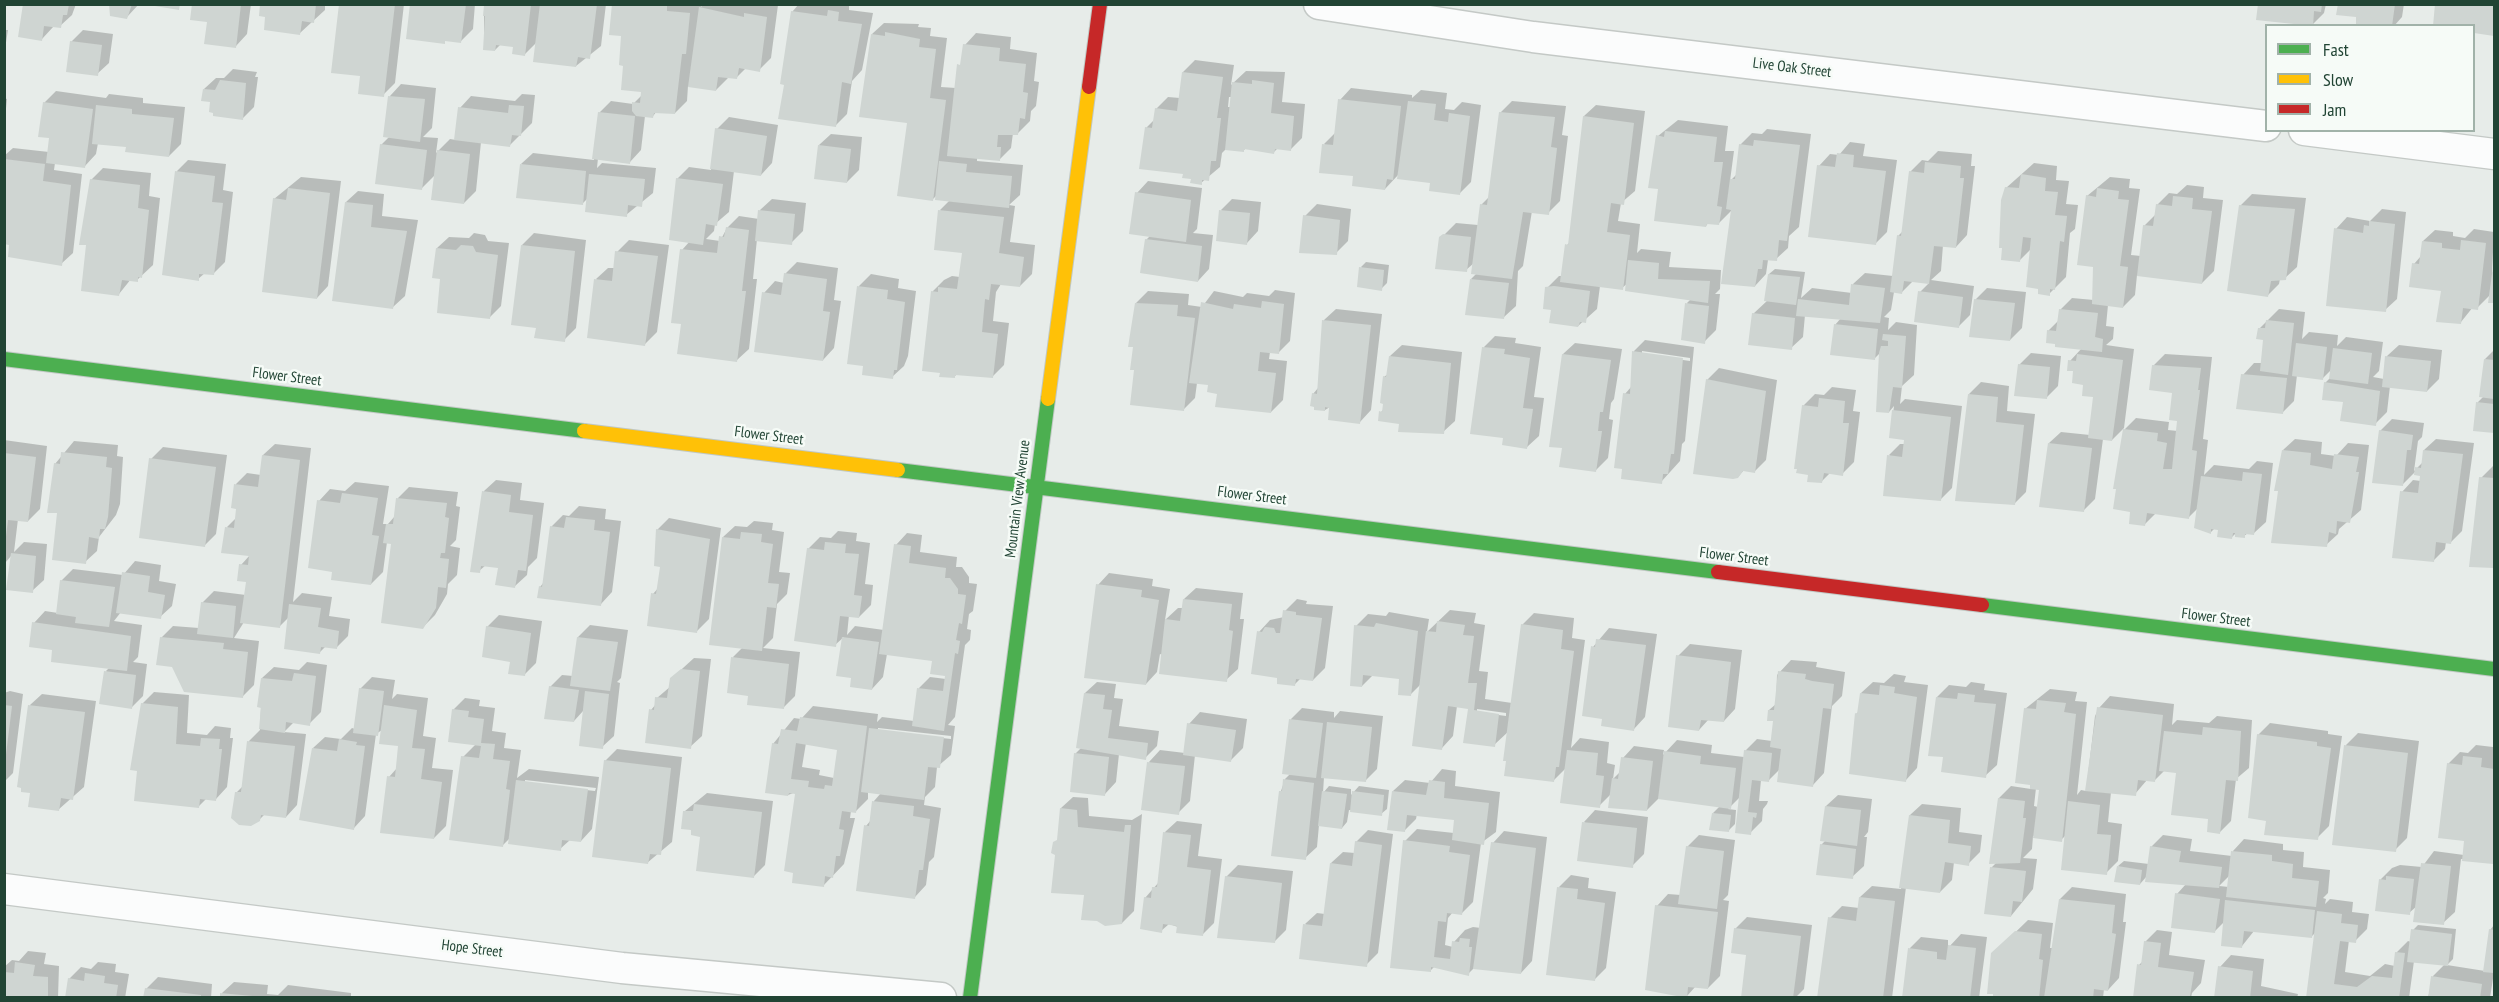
<!DOCTYPE html>
<html>
<head>
<meta charset="utf-8">
<style>
  body { margin:0 }
  #map { position:relative; width:2499px; height:1002px; overflow:hidden; background:#e7ece9; font-family:"PT Sans Narrow",sans-serif }
  canvas { display:block }
  .frame { position:absolute; inset:0; border:6px solid #214434; pointer-events:none }
  .legend { position:absolute; left:2265px; top:24px; width:210px; height:108px; box-sizing:border-box; background:#f6fbf7; border:2px solid #a1b2a9; margin:0; padding:8px 10px; list-style:none; font-size:18px; color:#214434 }
  .legend li { display:flex; align-items:center; gap:12px; height:30px }
  .legend b { width:30px; border:2px solid #a1b2a9 }
</style>
</head>
<body>
<div id="map">
<canvas width="2499" height="1002"></canvas>
<div class="frame"></div>
<ul class="legend">
<li><b style="height:8px;background:#4caf50"></b>Fast</li>
<li><b style="height:8px;background:#ffc107"></b>Slow</li>
<li><b style="height:8px;background:#c62828"></b>Jam</li>
</ul>
</div>
<script>
const g = document.querySelector('canvas').getContext('2d');
g.lineJoin = 'round';
function fill(path, color) {
  g.fillStyle = color;
  g.fill(path, 'evenodd');
}
function toPath(rows) {
  const path = new Path2D();
  for (const r of rows) {
    path.moveTo(r[0], r[1]);
    for (let i = 2; i < r.length; i += 2) path.lineTo(r[i], r[i + 1]);
  }
  return path;
}
function stroke(path, color, width, dash) {
  g.strokeStyle = color;
  g.lineWidth = width;
  g.lineCap = dash ? 'butt' : 'round';
  g.setLineDash(dash || []);
  g.stroke(path);
}
function label(font, color, halo, rows, align = 'center') {
  g.font = font + ' "PT Sans Narrow",sans-serif';
  g.lineWidth = 5;
  g.setLineDash([]);
  g.textBaseline = 'middle';
  g.strokeStyle = halo;
  g.fillStyle = color;
  for (const [text, x, y, turn = 0] of rows) {
    g.save();
    g.translate(x, y);
    g.rotate((+turn || 0) * Math.PI / 180);
    g.textAlign = isNaN(turn) ? turn : align;
    if (halo) g.strokeText(text, 0, 0);
    g.fillText(text, 0, 0);
    g.restore();
  }
}
const shadow = toPath([
  [24,4,76,4,72,15,60,26,54,26,42,39],
  [111,4,139,4,127,17],
  [193,4,251,4,247,34,236,46],
  [262,4,325,4,325,10,300,33,267,16],
  [340,4,404,4,395,83,383,95,362,75],
  [412,4,475,4,473,29,461,41,447,39,444,42],
  [488,4,606,4,601,46,576,66,537,42,525,54,514,46,501,44,495,50,484,49,484,16],
  [614,4,701,4,701,7,703,4,778,5,771,58,759,70,746,68,736,78,728,78,716,90,688,86,687,101,675,113,657,111,653,116,645,116,641,150,630,162,598,158,597,168,602,163,656,168,653,193,626,215,588,198,582,204,521,164,533,153,594,160,599,113,611,101,633,104,642,95,642,90,624,65,623,35],
  [799,4,849,4,849,10,873,13,862,70,852,81,847,114,835,126,785,84,792,12],
  [2260,4,2326,4,2324,13,2312,25],
  [2339,4,2404,4,2402,17,2394,26,2359,26,2358,16],
  [884,23,919,24,918,27,931,28,930,36,947,38,941,87,956,88,965,45,976,33,1011,37,1010,49,1037,53,1034,81,1039,82,1036,106,1031,111,1030,121,1018,133,1013,133,1011,148,999,160,977,157,977,161,1023,165,1020,195,1009,205,1015,206,1010,242,1035,245,1032,274,1020,286,1001,284,996,292,993,321,1009,323,1004,365,992,377,957,374,954,377,932,292,944,280,952,276,960,277,963,251,940,210,950,200,937,195,933,199,909,122,872,34],
  [4,30,8,30,4,55],
  [83,30,113,34,109,63,97,74,71,42],
  [1195,60,1234,65,1231,85,1246,71,1285,72,1282,102,1305,104,1302,138,1290,150,1278,148,1274,152,1246,148,1243,151,1226,149,1222,153,1220,167,1201,183,1185,173,1146,128,1155,119,1156,109,1168,97,1180,98,1183,72],
  [1229,97,1232,97,1231,107,1228,107],
  [233,69,257,72,255,77,258,77,254,107,242,119,212,101,204,89,216,78,224,78],
  [401,84,436,88,432,128,423,137,438,138,436,153,450,139,456,140,460,108,471,96,515,101,522,94,535,95,532,123,510,145,481,142,476,191,464,203,435,175,422,188,381,145,390,136,390,96],
  [1351,88,1412,95,1412,98,1421,90,1447,93,1445,109,1454,110,1462,102,1481,105,1471,182,1459,194,1432,182,1399,174,1385,189,1355,175,1324,144,1336,132,1340,100],
  [56,91,106,98,109,94,143,98,143,103,185,107,181,144,169,156,127,146,98,143,96,154,85,166,55,163,54,170,82,174,73,253,61,264,4,242,4,156,13,148,49,152,51,137,44,103],
  [4,98,7,99,4,127],
  [1512,101,1566,106,1562,135,1568,136,1560,201,1548,213,1532,211,1523,266,1518,271,1516,306,1504,317,1471,279,1477,273,1474,263,1466,270,1441,238,1456,223,1478,225,1481,205,1490,196,1500,113],
  [1596,105,1645,111,1635,191,1621,203,1618,221,1640,224,1637,253,1641,249,1671,252,1669,267,1721,270,1720,289,1715,294,1720,294,1716,330,1704,342,1687,303,1691,299,1628,283,1622,288,1600,286,1597,309,1578,326,1552,309,1547,288,1559,276,1562,276,1567,245,1570,242,1584,116],
  [729,117,778,125,772,163,761,175,734,171,729,212,715,224,714,231,706,239,720,241,727,228,739,216,759,219,760,210,772,199,806,203,803,231,791,243,757,239,753,279,757,279,749,349,737,360,683,323,682,250,690,241,677,179,689,167,711,170,717,129],
  [1678,120,1728,126,1725,151,1734,151,1730,181,1737,174,1740,145,1752,133,1762,134,1767,129,1811,134,1799,227,1789,236,1788,248,1776,259,1768,260,1766,274,1755,286,1732,210,1719,223,1709,222,1706,226,1660,188,1658,136],
  [831,134,862,137,859,170,847,182,819,145],
  [1850,142,1865,144,1863,156,1897,160,1887,232,1875,244,1819,166,1830,154,1839,155],
  [1938,151,1972,154,1971,166,1975,166,1967,235,1956,247,1943,245,1941,271,1931,280,1974,286,1970,315,1958,327,1920,292,1929,283,1913,281,1901,293,1894,292,1891,310,1884,317,1889,318,1888,330,1896,322,1917,325,1914,375,1902,386,1900,404,1905,399,1962,406,1952,488,1940,500,1889,455,1900,444,1905,444,1906,439,1890,437,1894,406,1889,412,1880,353,1875,358,1835,325,1841,318,1805,315,1803,337,1791,348,1753,314,1768,300,1769,274,1775,269,1805,272,1801,298,1812,288,1852,293,1853,284,1865,273,1893,276,1898,236,1904,230,1910,172,1922,160,1928,161],
  [188,160,226,164,223,190,233,192,225,262,213,274,205,273,198,279,177,171],
  [2034,163,2057,166,2056,180,2069,181,2066,204,2078,205,2075,229,2070,233,2066,277,2049,294,2032,248,2020,260,2006,188],
  [103,168,151,173,149,196,160,198,153,265,137,280,131,279,119,294,91,180],
  [301,177,341,181,328,286,317,298,274,199],
  [2110,177,2130,179,2129,188,2140,189,2131,255,2141,256,2144,226,2156,214,2157,205,2169,193,2177,194,2187,185,2204,187,2203,198,2223,200,2214,271,2202,283,2137,275,2135,295,2123,307,2108,305,2106,326,2114,327,2113,339,2106,345,2134,349,2124,428,2112,440,2103,439,2095,499,2083,511,2049,443,2061,432,2090,435,2095,396,2070,361,2082,348,2048,331,2059,320,2060,310,2072,298,2094,300,2095,265,2087,196],
  [1148,181,1202,188,1197,229,1193,233,1213,235,1209,269,1198,281,1146,240,1150,236,1137,193],
  [358,191,384,194,382,216,418,220,405,296,393,307,346,202],
  [2252,194,2306,198,2297,267,2285,278,2280,279,2279,284,2268,295,2240,206],
  [1232,199,1261,202,1258,231,1247,243,1221,210],
  [1317,204,1351,209,1348,241,1336,253,1305,216],
  [2382,209,2406,212,2397,299,2385,310,2336,229,2347,217,2370,221],
  [2474,229,2494,232,2492,273,2494,271,2494,302,2490,301,2491,294,2477,308,2473,307,2461,322,2442,289,2414,264,2421,256,2423,241,2435,230,2453,232,2453,236,2465,238],
  [474,233,485,235,488,241,509,243,501,306,490,317,442,278,437,248,449,237,469,238],
  [534,233,586,240,576,328,564,340,538,327,522,245],
  [629,240,669,245,657,332,645,344,596,279,608,268,615,268,617,252],
  [797,262,838,268,834,300,841,301,834,348,823,360,764,293,775,281,784,283,785,274],
  [1366,262,1389,265,1387,283,1381,289,1361,267],
  [871,274,899,279,898,288,916,291,908,356,904,366,892,377,864,365,859,286],
  [1987,288,2026,292,2022,328,2010,340,1975,300],
  [1275,290,1295,293,1290,341,1278,353,1270,352,1269,359,1287,361,1283,400,1271,412,1218,392,1209,384,1197,383,1195,398,1183,410,1136,369,1136,303,1148,291,1189,294,1188,305,1202,307,1214,291,1243,297,1247,293,1269,296],
  [1336,309,1382,314,1371,410,1360,422,1330,407,1325,410,1313,394,1318,388,1324,320],
  [2279,309,2305,312,2302,339,2309,332,2338,335,2337,346,2346,337,2383,342,2379,371,2373,377,2384,379,2387,356,2399,345,2442,350,2439,379,2427,391,2390,386,2387,412,2375,424,2325,383,2331,377,2332,369,2322,379,2297,375,2294,401,2282,413,2243,375,2254,363,2262,363,2265,339,2259,329],
  [1495,336,1516,338,1515,343,1541,347,1534,397,1544,398,1539,436,1527,447,1504,437,1484,347],
  [1645,340,1694,347,1685,441,1682,444,1680,461,1661,482,1625,394,1631,387,1634,351],
  [1642,351,1690,358,1690,361,1642,354],
  [1575,343,1622,349,1614,399,1611,403,1609,419,1613,420,1608,458,1596,470,1563,447,1563,354],
  [1402,345,1462,352,1455,421,1443,432,1400,423,1381,412,1384,409,1384,377,1388,374,1390,356],
  [2494,350,2494,432,2475,429,2478,402,2484,396,2485,359],
  [2031,353,2061,356,2058,386,2046,398,2019,365],
  [2165,354,2212,357,2203,439,2208,440,2204,475,2214,465,2249,469,2257,461,2273,463,2266,522,2254,533,2248,533,2244,536,2237,532,2232,537,2215,528,2210,533,2199,507,2189,517,2156,513,2144,525,2132,510,2124,430,2136,418,2169,422,2168,430,2178,431,2179,419,2174,392,2153,366],
  [1719,368,1777,380,1766,460,1755,471,1744,470,1738,477,1707,380],
  [1981,382,2009,386,2007,411,2035,414,2026,492,2014,504,1969,394],
  [1832,387,1856,390,1853,411,1860,412,1854,462,1842,474,1831,472,1821,482,1798,468,1803,406,1815,394,1824,395],
  [2392,419,2424,423,2422,437,2418,441,2414,471,2423,462,2424,450,2436,439,2474,443,2462,531,2450,543,2446,542,2445,549,2433,561,2402,492,2413,480,2421,481,2422,474,2416,471,2402,485,2380,431],
  [2295,439,2322,442,2321,454,2336,456,2348,443,2369,445,2361,510,2339,529,2338,534,2326,545,2283,450],
  [4,440,47,446,40,509,28,521,18,519,14,552,24,542,47,544,44,580,32,591,12,555,5,563],
  [74,441,118,445,117,456,123,457,120,504,116,515,99,537,97,551,85,562,59,512,55,464],
  [275,444,311,448,293,602,302,593,332,597,329,616,350,619,348,636,336,648,326,646,320,652,289,617,280,626,244,622,234,638,259,641,254,685,242,697,161,638,173,626,199,628,202,603,214,591,246,595,247,581,241,565,250,555,227,527,236,518,236,484,247,473,261,475,263,455],
  [163,447,227,455,216,534,205,545,151,459],
  [2493,466,2494,567,2471,566,2481,478],
  [496,480,522,483,520,500,544,503,537,558,528,567,527,575,515,586,499,566,486,565,479,571,484,491],
  [355,482,389,486,383,524,388,524,395,516,398,498,409,487,458,492,456,506,460,507,456,540,450,546,460,548,457,575,448,584,447,594,435,615,423,627,392,543,387,542,383,572,371,584,334,570,319,501,330,489,345,491],
  [579,506,606,509,605,519,621,521,612,592,601,604,540,587,544,582,551,527,563,515,569,516],
  [669,518,721,528,709,619,697,631,653,594,659,587,662,566,657,530],
  [754,521,773,523,772,530,784,532,779,572,790,573,787,594,777,604,773,638,763,648,800,652,795,696,783,708,750,695,733,657,743,647,723,537,735,526,747,527],
  [838,531,857,533,856,541,870,543,865,584,873,585,871,605,859,617,849,615,847,635,855,626,884,630,896,545,907,533,922,535,920,552,957,557,956,567,962,567,969,577,969,583,977,584,973,611,969,614,967,629,971,630,970,640,965,645,955,717,948,725,955,726,951,755,937,767,935,787,925,797,924,805,941,808,934,857,929,862,926,885,915,897,866,826,871,820,874,801,881,793,868,792,868,799,856,811,851,811,850,818,855,818,844,864,823,886,796,792,788,795,773,744,794,718,801,719,813,706,878,714,877,722,882,717,914,721,919,688,930,677,946,679,946,675,933,660,887,654,883,677,872,689,853,677,838,675,844,637,835,645,808,549,820,537,831,538],
  [878,728,951,736,951,739,878,731],
  [806,743,839,748,834,778,819,775,820,770,802,767],
  [135,561,161,565,159,581,176,584,172,606,160,617,121,612,114,621,142,625,138,657,133,662,147,664,143,696,131,708,106,671,110,667,53,649,34,623,45,611,58,613,61,581,73,569,123,575],
  [1109,573,1153,579,1152,586,1170,589,1165,620,1178,608,1183,608,1184,599,1196,588,1243,593,1240,619,1244,619,1238,669,1226,680,1160,654,1157,672,1146,684,1098,585],
  [1297,599,1307,601,1306,604,1333,606,1325,668,1313,680,1301,678,1294,685,1279,676,1259,632,1270,620,1284,617,1285,611],
  [1450,610,1476,613,1474,623,1485,625,1479,671,1488,672,1485,699,1512,703,1522,625,1534,613,1574,618,1572,638,1585,640,1571,748,1580,738,1609,742,1607,763,1615,765,1613,779,1621,771,1623,758,1634,746,1664,750,1663,755,1677,740,1712,745,1711,753,1744,757,1745,751,1757,739,1772,741,1774,720,1769,710,1776,704,1777,675,1791,660,1817,662,1816,667,1845,672,1842,696,1832,706,1824,773,1813,785,1780,769,1768,781,1761,780,1759,801,1768,801,1767,804,1763,809,1762,821,1750,833,1740,797,1728,809,1736,810,1735,824,1729,830,1713,813,1720,806,1659,798,1647,810,1611,794,1599,806,1566,768,1553,781,1509,731,1494,745,1469,707,1457,706,1453,736,1442,748,1421,684,1411,694,1401,678,1373,675,1362,686,1356,626,1368,614,1386,616,1389,612,1429,619,1427,632],
  [1477,709,1506,713,1506,716,1477,712],
  [499,615,542,621,536,663,524,675,487,627],
  [590,625,628,630,621,678,617,682,620,683,614,736,602,747,584,710,574,721,550,687,562,675,573,676,578,637],
  [1609,628,1657,634,1645,717,1634,729,1603,717,1593,647],
  [1690,644,1742,650,1735,709,1724,721,1709,719,1699,730,1678,656],
  [694,658,711,659,702,736,690,747,651,710,656,704,657,698,671,686,672,678],
  [307,662,327,665,321,712,309,724,294,722,284,732,306,734,297,805,286,817,265,814,259,820,236,793,244,785,249,741,260,730,262,678,274,667,299,670],
  [1894,674,1906,676,1904,682,1928,685,1917,768,1906,780,1856,714,1859,711,1861,693,1873,682,1884,683],
  [372,677,395,680,392,699,397,694,428,698,423,736,436,738,432,768,453,770,446,826,434,838,389,777,397,768,400,744,382,730,376,734,365,816,354,828,313,748,325,737,341,739,352,728,355,729,360,689],
  [1097,682,1116,684,1114,698,1123,699,1119,726,1159,731,1157,746,1145,758,1119,754,1116,782,1105,794,1075,754,1082,747,1085,693],
  [1971,682,1985,684,1984,690,2007,693,1997,765,1985,776,1945,756,1937,697,1949,685,1966,687],
  [2050,689,2077,692,2075,701,2087,702,2077,795,2081,790,2086,791,2095,716,2099,708,2110,696,2174,704,2172,725,2177,720,2209,723,2217,716,2252,720,2249,768,2236,779,2231,821,2219,833,2178,772,2165,770,2154,781,2147,780,2135,794,2111,792,2108,822,2122,824,2118,861,2106,873,2066,835,2061,840,2033,836,2032,849,2023,858,2037,859,2033,889,2011,916,1991,868,1996,863,1999,798,2011,786,2031,789,2025,709],
  [2036,788,2040,789,2038,807,2034,806],
  [10,691,23,694,13,773,4,782,4,693],
  [154,692,189,695,187,733,207,735,215,726,231,728,230,738,233,738,227,787,216,799,207,798,198,807,142,704],
  [42,694,96,701,84,787,58,810,30,705],
  [465,698,480,700,479,706,495,708,492,731,506,733,504,748,521,750,517,778,529,769,599,777,592,829,581,841,570,840,560,849,510,838,503,845,463,757,476,744,453,710],
  [525,780,596,788,595,791,525,783],
  [1302,708,1334,712,1334,718,1340,711,1383,716,1377,769,1365,781,1324,777,1323,793,1329,786,1351,789,1351,795,1359,786,1389,790,1387,809,1381,814,1349,810,1347,822,1342,828,1319,825,1317,847,1305,858,1281,791,1285,779,1291,773,1291,719],
  [1200,712,1247,719,1243,748,1231,760,1195,755,1190,801,1178,813,1149,762,1160,750,1185,753,1189,724],
  [2270,723,2328,731,2328,734,2342,736,2329,826,2317,838,2268,820,2258,735],
  [2358,733,2419,741,2407,838,2395,850,2333,843,2346,745],
  [2476,745,2493,747,2494,860,2492,863,2461,859,2455,912,2443,923,2417,906,2409,913,2380,880,2392,868,2400,865,2422,867,2434,851,2464,855,2466,840,2448,764,2460,752,2468,753],
  [617,749,682,757,672,842,647,863,605,761],
  [1442,769,1456,771,1455,786,1500,792,1496,832,1481,843,1473,902,1462,913,1453,912,1448,918,1445,945,1453,947,1454,942,1465,930,1473,927,1481,928,1493,843,1504,831,1547,837,1532,961,1521,973,1475,967,1468,974,1435,966,1430,971,1405,841,1417,829,1454,833,1456,819,1417,814,1416,819,1404,831,1393,791,1405,780,1430,783],
  [707,793,773,801,765,865,753,877,693,829,685,811],
  [1838,795,1872,799,1868,832,1864,837,1867,837,1864,866,1852,877,1821,845,1826,840,1826,806],
  [1073,797,1088,798,1089,816,1132,820,1142,814,1134,911,1122,923,1085,894,1058,839,1061,808],
  [1922,804,1961,808,1959,832,1982,835,1980,852,1968,864,1954,862,1952,880,1940,892,1906,887,1892,998,1818,998,1830,918,1842,906,1859,908,1860,897,1872,886,1901,889,1910,815],
  [1595,810,1648,817,1644,854,1632,866,1584,822],
  [1177,821,1202,824,1198,856,1222,859,1214,923,1202,935,1169,924,1161,931,1145,898,1159,882,1165,832],
  [1368,830,1393,834,1378,953,1366,965,1305,924,1317,913,1325,914,1331,863,1343,852,1355,853,1356,842],
  [1699,835,1735,840,1728,895,1723,900,1729,901,1720,976,1708,988,1696,986,1687,996,1657,906,1668,894,1681,895,1687,847],
  [2163,835,2192,839,2190,851,2232,856,2233,851,2244,839,2283,844,2283,850,2304,852,2303,867,2330,870,2328,893,2323,898,2326,899,2325,904,2330,899,2353,902,2352,912,2369,914,2367,929,2355,941,2349,940,2345,972,2370,976,2385,964,2395,966,2396,953,2408,941,2411,942,2413,930,2418,925,2456,929,2453,959,2447,965,2485,971,2490,930,2494,925,2494,972,2490,998,2428,998,2433,976,2445,964,2414,961,2409,998,2308,998,2316,932,2311,937,2254,931,2242,946,2224,922,2214,932,2177,894,2186,884,2147,876,2140,884,2118,866,2124,861,2149,864,2151,847],
  [2230,875,2229,887,2219,886],
  [1238,865,1293,871,1286,930,1274,942,1226,877],
  [1571,875,1589,878,1588,888,1616,892,1606,968,1594,980,1559,887],
  [2072,887,2126,894,2123,922,2126,922,2119,978,2108,990,2104,989,2103,998,1994,998,1993,954,2028,920,2053,923,2050,948,2053,948,2060,899],
  [1747,917,1812,925,1804,989,1795,998,1742,998,1748,953,1735,929],
  [2157,930,2172,932,2169,955,2205,960,2201,983,2192,993,2191,998,2134,998,2139,965,2143,961,2145,942],
  [1961,934,1987,937,1979,998,1904,998,1910,948,1921,937,1948,940,1948,948],
  [28,951,46,953,44,964,59,966,58,998,4,998,4,967,12,960,19,961],
  [2231,955,2264,959,2261,986,2298,994,2297,998,2215,998,2220,967],
  [98,962,116,964,115,972,129,974,125,998,66,998,69,979,81,967,91,969],
  [158,977,212,984,211,998,145,998,146,989],
  [234,982,268,985,267,994,278,995,288,985,351,993,351,998,222,998,222,993]
]);
const building = toPath([
  [23,4,69,4,67,15,63,15,61,28,44,26,42,41,18,37],
  [109,4,132,4,127,19,110,16],
  [143,4,180,4,179,10],
  [192,4,241,4,236,48,204,44,207,22,190,20],
  [260,4,316,4,314,23,302,21,300,35,264,30,265,17,259,16],
  [339,4,395,4,384,97,358,94,360,76,331,73],
  [410,4,466,4,461,43,445,41,445,44,406,39],
  [487,4,531,4,525,56,512,54,513,47,496,45,495,51,483,50,485,16,483,16,484,5],
  [540,4,597,4,590,59,578,57,576,67,533,62],
  [612,4,667,5,667,11,690,13,686,54,682,54,675,114,654,113,653,118,636,116,632,111,632,102,640,103,641,92,621,90,623,66,619,65,621,36,609,35],
  [2258,4,2322,4,2321,12,2314,11,2313,26,2256,20],
  [2338,4,2395,4,2392,26,2356,26,2356,17,2336,15],
  [2435,4,2494,4,2494,36,2474,33,2474,26,2433,26],
  [699,7,744,17,744,13,767,17,760,72,739,68,737,79,718,77,716,91,688,87],
  [828,10,839,12,838,21,862,24,851,84,842,82,836,127,778,119,784,85,780,84,791,11,827,16],
  [885,32,920,39,919,47,936,49,930,98,946,100,933,201,897,196,907,123,859,117,871,34,885,36],
  [70,41,102,45,98,76,66,72],
  [963,44,1000,48,999,61,1026,64,1023,92,1028,93,1025,119,1020,118,1018,135,998,135,997,147,1001,147,1000,161,947,156,957,64,960,65],
  [1182,72,1223,77,1217,118,1221,118,1216,161,1211,161,1209,181,1202,180,1202,185,1190,183,1191,179,1182,178,1183,174,1139,169,1145,127,1152,128,1155,108,1177,111],
  [220,80,246,83,243,120,213,116,213,113,209,112,210,102,201,101,203,89,215,90],
  [1252,80,1274,83,1271,113,1294,116,1291,151,1275,149,1274,154,1244,149,1244,152,1225,150,1232,82,1252,84],
  [388,96,425,99,420,142,383,137],
  [1338,99,1401,106,1393,180,1387,179,1385,190,1352,186,1353,176,1319,173,1322,144,1333,145],
  [1408,101,1436,104,1434,120,1448,122,1449,113,1470,116,1460,195,1429,191,1430,183,1397,179],
  [43,102,93,109,85,168,46,163,49,138,38,137],
  [96,105,132,109,132,114,174,118,169,157,125,152,126,147,92,144],
  [509,105,524,106,521,136,512,135,510,147,454,140,458,107,508,113],
  [598,112,635,116,630,164,592,159],
  [1499,112,1555,117,1551,147,1557,148,1549,215,1523,212,1512,279,1471,274,1480,204,1487,205],
  [1583,116,1634,123,1624,205,1611,203,1607,232,1630,235,1623,290,1560,282,1565,244,1568,245],
  [715,128,767,136,761,176,710,169],
  [1665,131,1717,137,1714,162,1723,162,1717,206,1722,207,1719,225,1707,224,1706,227,1654,221,1658,189,1648,188,1656,135,1664,137],
  [1754,140,1800,145,1787,241,1779,240,1777,261,1763,260,1762,269,1758,269,1755,287,1721,284,1731,210,1726,209,1730,179,1735,179,1739,144,1753,146],
  [380,144,427,150,422,190,375,184],
  [818,145,851,149,847,183,814,179],
  [437,150,470,154,464,204,431,200],
  [1837,153,1854,155,1853,167,1886,171,1876,245,1808,237,1817,165,1835,167],
  [4,159,45,164,43,181,71,185,62,266,8,257,9,245,4,244],
  [939,161,967,164,966,172,1012,176,1009,208,935,200],
  [1925,162,1961,166,1960,178,1964,178,1956,248,1934,246,1929,284,1904,281,1902,294,1890,292,1897,235,1901,236,1909,171,1924,173],
  [520,164,586,171,583,205,516,198],
  [175,171,215,176,212,202,223,203,214,275,199,274,199,281,162,275],
  [589,174,645,179,642,207,628,205,627,217,585,212],
  [2021,174,2046,178,2045,191,2058,192,2055,215,2067,216,2064,242,2060,241,2055,290,2050,289,2050,296,2038,294,2038,289,2026,287,2031,238,2023,237,2020,262,2001,260,2002,248,1999,248,2001,200,2005,187,2019,188],
  [676,178,723,184,717,226,706,224,703,245,669,240],
  [90,179,140,185,138,208,149,210,142,278,138,277,138,282,122,280,119,296,81,291,86,245,79,245],
  [288,188,330,193,317,299,262,292,273,198,286,200],
  [2097,188,2119,191,2118,199,2129,200,2120,266,2128,267,2123,308,2092,304,2093,267,2077,265,2086,195,2096,197],
  [1135,192,1191,200,1186,242,1129,234],
  [2173,196,2193,198,2192,209,2212,211,2202,284,2137,276,2143,225,2153,226,2156,204,2172,206],
  [345,202,373,205,371,227,407,231,393,309,332,301],
  [2239,205,2295,209,2286,280,2271,281,2268,297,2227,291],
  [758,210,795,214,792,245,755,241],
  [938,210,1004,217,999,253,1024,257,1020,287,991,284,989,300,985,299,982,332,998,334,993,378,955,375,955,378,939,377,940,373,922,371,931,291,938,292,938,287,957,289,962,253,934,250],
  [1219,210,1250,213,1247,245,1216,241],
  [1303,215,1340,220,1337,255,1299,253],
  [2369,221,2395,224,2386,312,2326,306,2334,228,2363,233,2364,225,2369,226],
  [726,227,749,230,742,291,746,291,737,362,677,354,681,324,671,323,680,249,717,253,719,236,724,237],
  [1443,234,1471,237,1467,272,1435,269,1439,237],
  [1145,239,1202,246,1198,282,1140,273],
  [2461,240,2486,243,2478,310,2463,308,2461,324,2436,322,2441,291,2409,287,2412,263,2419,264,2422,241,2442,243,2442,248,2460,250],
  [461,245,473,246,476,252,498,255,490,319,437,313,440,279,432,278,436,248,456,250],
  [521,245,575,251,565,342,534,338,536,328,511,325],
  [615,251,658,256,645,346,587,338,594,279,612,281],
  [1628,260,1659,263,1658,279,1710,281,1708,303,1625,291],
  [1359,267,1384,270,1382,291,1357,287],
  [2493,267,2494,267,2494,303,2488,303],
  [784,273,827,279,823,311,830,312,823,361,754,352,762,292,781,295],
  [1768,274,1800,277,1796,305,1764,301],
  [1470,279,1509,283,1504,319,1465,315],
  [1851,284,1885,288,1880,323,1796,316,1798,299,1849,305],
  [857,286,888,290,887,299,905,302,897,370,894,370,893,379,862,375,863,366,847,364],
  [1554,286,1590,291,1586,323,1580,322,1578,327,1549,323,1551,310,1543,309,1545,287],
  [1918,291,1963,297,1959,328,1914,322],
  [1974,299,2015,303,2010,341,1969,337],
  [1262,301,1284,304,1279,354,1260,352,1258,371,1276,373,1271,413,1215,407,1217,394,1207,392,1208,385,1189,383,1201,302,1233,309,1234,304,1261,308],
  [1135,303,1178,305,1177,316,1195,318,1184,411,1130,405,1134,370,1130,370,1133,347,1128,347],
  [1685,303,1709,306,1705,344,1681,340],
  [2059,309,2098,313,2095,337,2103,339,2102,352,2055,347,2055,344,2046,343,2047,330,2056,331],
  [1752,313,1795,318,1792,350,1748,345],
  [1322,320,1371,325,1360,424,1328,420,1329,408,1325,407,1325,411,1314,410,1314,407,1310,406,1312,393,1317,394],
  [2266,320,2294,323,2288,375,2260,371,2263,340,2256,339,2258,328,2265,328],
  [1834,324,1878,329,1875,360,1830,355],
  [1883,334,1906,336,1902,388,1893,387,1889,413,1876,412,1879,353,1881,346,1888,346,1888,341,1882,340],
  [2296,343,2327,347,2323,380,2292,376],
  [1482,347,1505,349,1504,354,1530,358,1523,408,1533,409,1527,449,1502,445,1503,438,1470,434],
  [2333,348,2372,353,2368,384,2329,379],
  [1632,351,1683,358,1674,454,1671,454,1668,474,1663,474,1662,484,1621,479,1622,469,1614,468,1623,393,1630,394],
  [1562,354,1611,360,1603,412,1600,412,1598,431,1602,431,1596,472,1559,467,1562,448,1549,447],
  [2077,354,2123,360,2112,441,2088,438,2093,397,2082,396,2083,385,2072,383,2073,371,2067,371,2068,360,2076,361],
  [1389,356,1451,363,1444,434,1398,432,1399,424,1378,421,1379,411,1382,412,1383,404,1380,403,1383,376,1386,377],
  [2385,356,2431,361,2427,392,2382,387],
  [2484,359,2494,360,2494,399,2479,397],
  [2018,364,2050,367,2047,399,2014,396],
  [2152,365,2201,368,2198,390,2200,390,2192,450,2197,451,2189,519,2147,513,2145,526,2129,524,2130,512,2113,509,2116,489,2113,489,2123,429,2158,433,2157,441,2167,443,2163,469,2172,469,2177,421,2169,420,2172,393,2149,390],
  [2241,374,2287,378,2283,414,2236,409],
  [1706,379,1766,391,1755,473,1743,471,1738,478,1733,479,1693,474],
  [2324,382,2380,391,2376,426,2340,421,2343,402,2322,400],
  [1968,394,1998,397,1996,422,2024,425,2015,505,1955,501],
  [1819,398,1845,401,1843,423,1849,423,1843,476,1824,473,1822,483,1807,482,1808,475,1796,473,1797,469,1794,469,1802,405,1818,407],
  [2476,402,2494,404,2494,433,2473,431],
  [1892,410,1951,417,1941,501,1883,496,1887,455,1902,457,1904,440,1889,438],
  [2379,430,2413,435,2411,450,2407,450,2403,486,2372,483],
  [2048,443,2092,448,2084,512,2039,507],
  [2282,450,2311,453,2310,465,2332,469,2334,454,2359,457,2356,472,2359,472,2350,523,2337,521,2336,534,2329,532,2327,547,2271,543,2278,491,2274,491],
  [2423,450,2463,454,2451,544,2436,542,2434,562,2392,558,2400,491,2418,493,2420,476,2414,475,2415,467,2421,468],
  [61,452,107,457,106,467,112,468,108,517,105,529,100,529,99,539,89,537,86,564,52,560,57,513,47,513,54,463,60,464],
  [4,453,36,457,28,522,8,520,6,536],
  [262,455,300,460,280,628,240,623,246,582,237,581,239,564,248,565,249,556,221,553,225,527,234,528,236,509,231,508,234,484,258,487],
  [149,458,216,467,205,547,139,538],
  [2243,472,2262,474,2254,535,2245,534,2245,538,2235,537,2235,533,2233,533,2232,539,2217,537,2218,530,2211,529,2211,534,2194,528,2201,476,2242,481],
  [2479,477,2494,478,2494,568,2469,567],
  [482,491,511,495,509,512,533,515,526,571,518,570,515,588,495,585,498,568,481,566,480,573,470,572],
  [342,493,378,498,372,535,379,536,371,585,331,580,332,572,308,568,317,500,340,503],
  [396,498,447,503,445,517,449,518,445,553,441,553,440,558,449,559,446,588,438,587,436,608,423,629,381,623,391,544,383,543,386,524,393,524],
  [566,517,595,520,594,530,610,532,601,606,537,598,539,586,542,587,550,526,564,528],
  [656,529,710,539,697,633,647,626,651,593,656,594,660,567,654,566],
  [741,532,762,534,761,542,773,544,768,583,779,584,776,608,767,607,762,651,709,645,722,537,740,539],
  [825,542,846,544,845,553,859,554,854,595,862,596,859,618,840,616,836,647,794,641,807,548,824,550],
  [894,544,911,546,909,563,946,568,945,578,950,578,958,589,958,594,966,595,962,624,959,623,956,640,960,641,958,654,955,653,944,731,912,726,917,688,943,691,945,676,930,674,932,661,879,654],
  [11,553,36,556,33,593,6,590],
  [122,572,150,576,148,592,165,595,161,619,116,613],
  [60,580,115,587,109,627,75,623,76,617,56,614],
  [1096,584,1142,590,1141,597,1159,600,1146,685,1084,678],
  [1183,599,1232,604,1229,630,1233,631,1227,682,1159,674,1165,619,1180,621],
  [201,602,236,606,233,638,197,634],
  [289,604,321,608,318,627,339,631,337,649,321,647,320,654,284,649],
  [1283,610,1296,612,1296,615,1322,618,1313,681,1296,679,1295,686,1277,684,1277,678,1251,674,1257,631,1262,632,1265,627,1274,628,1276,633,1280,633],
  [1437,621,1465,625,1463,635,1474,636,1468,683,1477,683,1474,710,1499,714,1495,747,1463,743,1468,709,1448,706,1442,750,1412,746,1426,631,1436,632],
  [32,622,131,636,127,671,51,662,52,650,29,647],
  [1376,623,1418,631,1411,696,1398,695,1399,679,1363,675,1362,687,1350,686,1354,625,1374,627],
  [1521,624,1563,630,1561,649,1574,651,1559,767,1556,767,1554,782,1504,776,1506,761,1503,761],
  [486,626,531,633,525,676,508,674,510,662,482,657],
  [160,637,224,643,223,649,248,652,243,698,184,692,172,667,156,665],
  [577,637,618,642,610,691,570,686],
  [842,637,879,642,872,690,850,687,851,678,836,676],
  [1596,639,1646,645,1634,731,1601,726,1602,719,1582,716,1591,646,1595,647],
  [1676,655,1731,662,1724,722,1701,720,1699,731,1668,727],
  [731,657,789,664,784,709,747,705,748,696,727,693],
  [681,669,700,671,691,749,645,743,649,709,654,710,655,697,667,698,670,678],
  [104,671,136,675,132,709,99,704],
  [1778,671,1806,674,1805,679,1812,681,1834,684,1831,709,1823,708,1813,787,1777,782,1781,749,1770,747,1773,721,1767,721,1768,710,1774,710],
  [294,673,316,676,310,726,286,722,285,733,259,729,261,708,257,707,261,678,292,681],
  [1880,685,1895,687,1894,693,1917,697,1906,782,1849,774,1855,713,1857,714,1860,693,1879,695],
  [549,686,579,690,574,722,544,719],
  [359,688,384,691,378,736,353,733],
  [585,691,609,694,603,749,579,746],
  [1084,693,1105,695,1103,709,1112,710,1108,738,1148,743,1146,760,1076,748],
  [1958,693,1975,695,1974,702,1996,704,1986,778,1941,772,1943,757,1928,756,1936,697,1957,699],
  [2037,700,2066,703,2064,712,2076,714,2062,842,2033,838,2039,790,2030,789,2030,785,2015,783,2024,708,2036,709],
  [141,703,178,707,176,744,200,746,201,738,220,739,219,749,222,749,216,801,200,799,199,808,134,801,137,771,130,770],
  [4,705,12,706,6,754,4,753],
  [28,705,85,712,73,800,61,798,59,811,28,807,30,793,21,792,21,788,17,787],
  [384,705,417,710,412,748,425,749,421,779,442,782,434,839,380,833,387,776,395,777,398,746,379,744],
  [2097,707,2163,715,2155,782,2138,780,2136,796,2085,791],
  [452,709,469,711,468,717,484,719,481,743,495,744,493,759,510,761,506,789,510,790,503,847,449,840,461,756,479,758,481,746,448,742],
  [800,717,867,726,856,813,842,811,839,829,844,830,840,856,836,856,833,878,825,876,824,887,792,883,793,873,784,871,795,794,789,793,788,796,765,793,772,743,778,744,781,729,797,731],
  [796,743,837,750,832,786,825,785,824,789,808,787,809,781,791,779],
  [1289,719,1323,723,1316,778,1282,774],
  [1327,722,1372,727,1366,782,1321,778],
  [1187,723,1236,730,1231,762,1183,755],
  [2203,727,2241,731,2238,781,2226,780,2220,834,2207,832,2208,819,2171,815,2176,773,2159,771,2164,731,2202,735],
  [869,728,944,737,940,768,928,767,924,800,861,792],
  [2257,734,2317,742,2317,746,2331,748,2318,840,2264,835,2266,821,2248,818],
  [339,739,357,742,356,745,365,746,354,830,299,820,312,748,337,751],
  [247,741,295,746,286,818,261,815,260,821,251,826,239,825,231,818,235,792,241,792],
  [2344,745,2408,753,2396,852,2332,845],
  [1567,750,1598,753,1596,775,1604,776,1600,808,1560,803],
  [1744,750,1772,753,1769,782,1752,780,1748,812,1757,813,1756,818,1753,817,1751,835,1735,833],
  [1664,751,1701,756,1700,764,1736,768,1731,809,1658,799],
  [1074,753,1109,757,1105,796,1070,792],
  [2463,756,2482,758,2481,767,2494,769,2493,864,2462,861,2464,841,2438,838,2447,763,2462,765],
  [1621,757,1653,761,1647,811,1608,808,1612,778,1618,779],
  [604,760,671,768,661,855,650,854,648,864,592,857],
  [1147,762,1185,766,1179,815,1141,810],
  [1283,779,1314,783,1306,860,1271,856,1279,791,1282,791],
  [516,780,588,789,581,842,562,840,561,851,508,844],
  [1429,780,1445,782,1444,798,1489,803,1484,845,1452,840,1454,820,1407,815,1405,832,1387,830,1392,791,1426,795],
  [1322,791,1347,794,1342,829,1318,826],
  [1352,791,1384,795,1382,816,1350,812],
  [1998,798,2025,801,2023,818,2026,818,2020,863,1989,864],
  [872,801,914,806,913,816,930,819,923,870,919,870,915,899,856,891,864,825,869,826],
  [2068,801,2100,805,2097,834,2111,835,2107,875,2061,870],
  [694,804,762,812,754,878,696,871,700,837,691,835,691,830,681,829,683,811,693,811],
  [1825,806,1861,810,1857,846,1820,841],
  [1060,808,1077,810,1078,827,1124,832,1125,825,1131,825,1122,924,1105,926,1097,921,1081,920,1084,895,1051,893,1055,855,1051,853,1053,842,1057,840],
  [1712,813,1731,815,1729,832,1709,830],
  [1909,815,1950,820,1948,843,1971,846,1969,866,1945,862,1940,893,1899,888],
  [1582,822,1637,828,1633,868,1577,861],
  [1163,832,1191,835,1187,867,1211,870,1203,936,1176,933,1177,926,1163,924,1162,933,1140,929,1144,897,1151,898,1152,887,1157,887],
  [1403,840,1450,846,1449,852,1470,855,1462,915,1447,913,1446,922,1438,921,1434,957,1450,959,1452,941,1459,942,1460,938,1470,939,1469,947,1472,947,1469,976,1431,967,1431,972,1390,968],
  [1355,841,1382,845,1367,967,1299,959,1303,924,1322,926,1330,863,1352,866],
  [1491,842,1536,848,1521,974,1473,969],
  [1820,844,1856,849,1853,879,1816,875],
  [1686,846,1724,851,1717,909,1678,904],
  [2150,846,2181,851,2179,862,2222,867,2219,888,2145,882],
  [2231,851,2272,855,2272,861,2293,864,2292,878,2319,881,2316,907,2226,897],
  [2421,863,2451,866,2444,925,2413,922],
  [2117,866,2142,870,2140,885,2114,882],
  [1990,867,2026,871,2022,902,2013,901,2011,917,1984,914],
  [1225,876,1282,883,1275,943,1217,938],
  [2386,876,2414,879,2410,915,2375,911,2379,879,2386,880],
  [1557,887,1578,889,1577,899,1605,903,1595,981,1546,975],
  [2175,893,2220,899,2215,933,2171,928],
  [1859,897,1895,901,1883,998,1817,998,1828,917,1856,921],
  [2059,899,2115,905,2112,933,2116,934,2108,991,2094,989,2093,998,2044,998],
  [2225,900,2315,910,2312,938,2244,931,2242,948,2221,946],
  [1655,905,1718,912,1708,989,1688,987,1687,998,1645,990],
  [2317,911,2342,914,2341,923,2358,925,2356,943,2340,941,2334,984,2357,987,2372,976,2392,978,2395,952,2405,953,2399,998,2306,998],
  [1734,928,1801,936,1793,998,1741,998,1746,955,1731,953],
  [2411,929,2452,934,2448,966,2407,962],
  [2489,929,2494,930,2494,973,2483,972],
  [2015,931,2042,934,2039,959,2043,960,2039,998,1993,998,1993,994,1987,994,1991,953],
  [2144,941,2161,943,2158,967,2194,972,2190,996,2133,998,2137,964,2141,965],
  [1948,945,1976,948,1970,998,1902,998,1908,948,1937,952,1937,959,1946,960],
  [15,962,35,965,33,976,48,977,48,998,4,998,4,972,14,973],
  [2218,966,2253,971,2250,998,2214,998],
  [85,973,105,976,104,983,118,985,116,998,65,998,68,978,84,981],
  [2431,976,2482,984,2480,998,2428,998],
  [145,988,201,995,201,998,143,998],
  [220,993,252,996,252,998,220,998]
]);
const street = toPath([
  [1319,4,1533,37,2266,126],
  [2304,130,2494,154],
  [4,889,622,968,941,998]
]);
const fast = toPath([
  [4,359,584,431],
  [898,470,1718,572],
  [1982,605,2494,669],
  [970,998,1048,399]
]);
const slow = toPath([
  [1048,399,1089,87],
  [584,431,898,470]
]);
const jam = toPath([
  [1089,87,1100,4],
  [1718,572,1982,605]
]);
const streetNames = [
  ["Live Oak Street",1792,68,7],
  ["Flower Street",287,377,7],
  ["Flower Street",769,436,7],
  ["Flower Street",1252,496,7],
  ["Mountain View Avenue",1018,499,-83],
  ["Flower Street",1734,557,7],
  ["Flower Street",2216,618,7],
  ["Hope Street",472,949,7]
];
fill(shadow, '#0003');
fill(building, '#cfd5d2');
stroke(street, '#c4c9c6', 33);
stroke(fast, '#c0c8c4', 16);
stroke(slow, '#c0c8c4', 16);
stroke(jam, '#c0c8c4', 16);
stroke(street, '#fbfcfc', 30);
stroke(fast, '#4caf50', 14);
stroke(slow, '#ffc107', 14);
stroke(jam, '#c62828', 14);
label('15px', '#214434', '#f6fbf7', streetNames);
</script>
</body>
</html>
